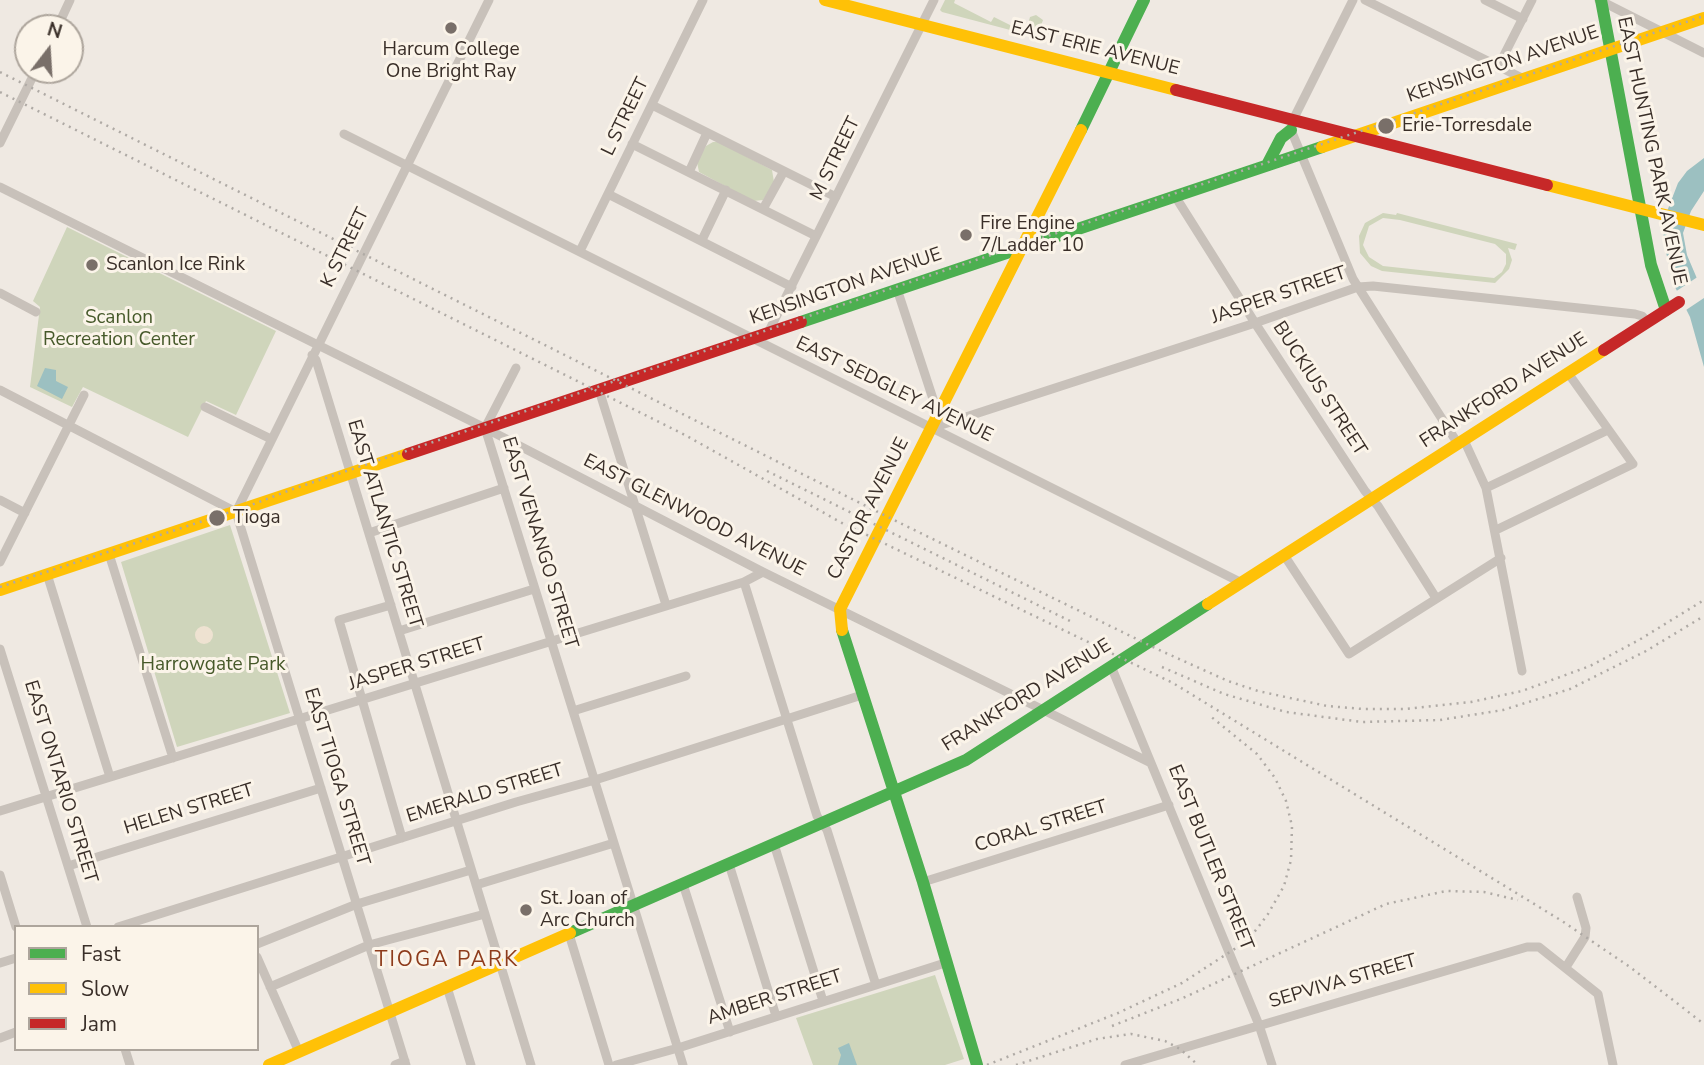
<!DOCTYPE html>
<html>
<head>
<meta charset="utf-8">
<style>
  body { margin:0 }
  #map { position:relative; width:1704px; height:1065px; overflow:hidden; background:#efe9e2; font-family:"Nunito Sans",sans-serif }
  canvas { display:block }
  .legend { position:absolute; left:14px; top:925px; width:245px; height:126px; box-sizing:border-box; background:#fbf4e9; border:2px solid #ada59c; margin:0; padding:9px 12px; list-style:none; font-size:21px; color:#392e28 }
  .legend li { display:flex; align-items:center; gap:14px; height:35px }
  .legend b { width:35px; border:2px solid #ada59c }
  .north { position:absolute; left:14px; top:14px; width:70px; height:70px; box-sizing:border-box; background:#fbf4e9; border:2px solid #ada59c; border-radius:50%; rotate:17deg; font-size:19px; font-weight:700; line-height:28px; text-align:center; color:#392e28 }
  .north::after { content:''; display:block; margin:auto; width:24px; height:32px; background:#796f69; clip-path:polygon(50% 0,100% 100%,50% 72%,0 100%) }
</style>
</head>
<body>
<div id="map">
<canvas width="1704" height="1065"></canvas>
<ul class="legend">
<li><b style="height:9px;background:#4caf50"></b>Fast</li>
<li><b style="height:9px;background:#ffc107"></b>Slow</li>
<li><b style="height:9px;background:#c62828"></b>Jam</li>
</ul>
<div class="north">N</div>
</div>
<script>
const g = document.querySelector('canvas').getContext('2d');
g.lineJoin = 'round';
function fill(path, color) {
  g.fillStyle = color;
  g.fill(path, 'evenodd');
}
function toPath(rows) {
  const path = new Path2D();
  for (const r of rows) {
    if (r.length === 3) {
      path.moveTo(r[0] + r[2], r[1]);
      path.arc(r[0], r[1], r[2], 0, 2 * Math.PI);
      continue;
    }
    path.moveTo(r[0], r[1]);
    for (let i = 2; i < r.length; i += 2) path.lineTo(r[i], r[i + 1]);
  }
  return path;
}
function stroke(path, color, width, dash) {
  g.strokeStyle = color;
  g.lineWidth = width;
  g.lineCap = dash ? 'butt' : 'round';
  g.setLineDash(dash || []);
  g.stroke(path);
}
function label(font, color, halo, rows, align = 'center') {
  g.font = font + ' "Nunito Sans",sans-serif';
  g.lineWidth = 6;
  g.setLineDash([]);
  g.textBaseline = 'middle';
  g.strokeStyle = halo;
  g.fillStyle = color;
  for (const [text, x, y, turn = 0] of rows) {
    g.save();
    g.translate(x, y);
    g.rotate((+turn || 0) * Math.PI / 180);
    g.textAlign = isNaN(turn) ? turn : align;
    if (halo) g.strokeText(text, 0, 0);
    g.fillText(text, 0, 0);
    g.restore();
  }
}
const green = toPath([
  [945,0,955,0,954,3,991,22,994,17,1012,26,1014,31,942,12,940,10],
  [1036,15,1043,20,1037,37,1025,34,1030,17],
  [713,142,719,142,772,170,774,182,763,200,753,201,699,172,697,162,706,146],
  [1383,213,1396,215,1397,213,1517,244,1515,250,1508,248,1512,260,1509,269,1495,283,1382,271,1371,266,1360,253,1359,236,1365,223],
  [1383,218,1400,220,1495,244,1506,254,1506,264,1502,272,1494,278,1383,266,1369,257,1363,245,1369,226],
  [67,227,276,331,236,415,206,401,188,437,83,387,72,407,30,387,40,307,33,301],
  [230,525,290,713,177,747,121,562],
  [935,975,964,1059,945,1065,813,1065,796,1018]
]);
const plaza = toPath([
  [204,635,9]
]);
const water = toPath([
  [1704,158,1704,191,1691,211,1683,233,1687,255,1704,295,1704,367,1690,317,1675,287,1663,241,1666,214,1678,183,1687,171],
  [45,368,56,370,56,381,68,387,62,399,37,386],
  [849,1043,857,1065,838,1065,841,1055,838,1048]
]);
const pier = toPath([
  [1699,276,1704,286,1704,298,1683,312,1675,292]
]);
const street = toPath([
  [1353,0,1293,120,1291,130,1353,279,1458,444],
  [1365,0,1524,79],
  [1485,0,1523,19],
  [1599,0,1704,53],
  [57,28,70,0],
  [1498,67,1532,0],
  [652,105,836,197],
  [344,134,1242,583],
  [0,143,36,70],
  [632,144,816,236],
  [689,172,707,133],
  [0,187,485,428,763,572,1151,763],
  [608,194,792,287],
  [1175,196,1255,323,1365,491,1378,506,1436,598],
  [763,209,784,171],
  [702,240,726,190],
  [580,251,703,0],
  [897,289,935,405,934,415],
  [0,293,36,312],
  [768,333,934,0],
  [312,355,316,360,531,1065],
  [0,390,236,512,406,1065],
  [599,390,666,605],
  [205,407,271,439],
  [485,428,683,1065],
  [485,428,516,368],
  [932,428,1255,323,1358,287,1373,286,1635,314,1642,316,1647,322],
  [1464,440,1486,488,1522,671],
  [1486,488,1608,430],
  [0,500,25,513],
  [236,512,489,0],
  [1496,530,1633,464,1568,373],
  [369,533,504,488],
  [109,554,173,758],
  [1284,555,1349,654,1501,558],
  [0,562,84,395],
  [47,574,110,777],
  [744,582,817,816,827,830,876,985],
  [391,605,339,620,402,838],
  [399,631,534,589],
  [0,649,87,927],
  [1111,666,1259,1025,1272,1065],
  [573,711,686,676],
  [0,811,744,582,763,572],
  [774,844,823,1001],
  [729,864,776,1016],
  [68,866,321,788],
  [0,875,16,927],
  [923,882,1169,805],
  [683,884,730,1032],
  [476,885,614,843],
  [118,927,516,802,595,780,862,695],
  [569,934,609,1065],
  [257,944,357,904,471,870],
  [257,957,299,1052],
  [0,963,16,958],
  [1566,967,1585,937,1586,928,1577,897],
  [270,987,369,945,485,914],
  [447,987,471,1065],
  [0,1038,16,1032],
  [125,1049,130,1065],
  [395,1065,405,1061],
  [616,1065,678,1048,945,963],
  [1125,1065,1527,947,1539,947,1598,994,1613,1065]
]);
const fast = toPath([
  [1601,0,1651,265,1666,310],
  [1081,130,1144,0],
  [1267,165,1281,138,1291,130],
  [801,322,1322,147],
  [842,630,923,882,977,1065],
  [570,933,966,760,1208,604]
]);
const slow = toPath([
  [825,0,1176,90],
  [1322,147,1704,18],
  [1547,185,1704,225],
  [0,590,408,454],
  [1208,604,1604,350],
  [842,630,840,609,1081,130],
  [269,1065,570,933]
]);
const jam = toPath([
  [1176,90,1547,185],
  [1604,350,1679,302],
  [408,454,801,322]
]);
const rail = toPath([
  [0,72,900,523,1157,649,1228,681,1258,691,1327,706,1363,709,1405,709,1471,702,1522,691,1590,666,1639,640,1704,600],
  [0,92,685,435,842,523,1173,683,1562,921,1630,967,1704,1024],
  [767,471,1074,623],
  [0,587,246,507,293,489,1704,16],
  [1162,667,1224,694,1286,712,1362,722,1440,720,1503,710,1570,689,1646,651,1704,616],
  [1112,1026,1183,998,1386,904,1446,891,1484,892,1518,900],
  [987,1065,1118,1013,1182,983,1236,948,1256,930,1268,914,1284,886,1291,860,1292,826,1286,801,1275,778,1257,754,1209,715],
  [1016,1065,1097,1039,1131,1034,1165,1041,1180,1049,1198,1065]
]);
const markers = [
  [451,28,7,"#796f69"],
  [1386,126,9,"#796f69"],
  [966,235,7,"#796f69"],
  [92,265,7,"#796f69"],
  [217,518,9,"#796f69"],
  [526,910,7,"#796f69"]
];
const streetNames = [
  ["EAST ERIE AVENUE",1095,49,14],
  ["KENSINGTON AVENUE",1503,65,-19],
  ["L STREET",626,117,-64],
  ["EAST HUNTING PARK AVENUE",1651,151,78],
  ["M STREET",836,159,-64],
  ["K STREET",346,248,-64],
  ["KENSINGTON AVENUE",846,287,-19],
  ["JASPER STREET",1279,296,-19],
  ["BUCKIUS STREET",1319,389,57],
  ["EAST SEDGLEY AVENUE",894,390,26],
  ["FRANKFORD AVENUE",1504,391,-33],
  ["CASTOR AVENUE",869,509,-63],
  ["EAST GLENWOOD AVENUE",694,516,27],
  ["EAST ATLANTIC STREET",384,524,73],
  ["EAST VENANGO STREET",539,543,73],
  ["JASPER STREET",417,665,-17],
  ["FRANKFORD AVENUE",1027,696,-32],
  ["EAST TIOGA STREET",336,777,73],
  ["EAST ONTARIO STREET",60,782,73],
  ["EMERALD STREET",485,794,-17],
  ["HELEN STREET",189,810,-17],
  ["CORAL STREET",1041,827,-17],
  ["EAST BUTLER STREET",1210,858,68],
  ["SEPVIVA STREET",1343,982,-16],
  ["AMBER STREET",775,998,-18]
];
const poiNames = [
  ["Harcum College",451,50,"center"],
  ["One Bright Ray",451,72,"center"],
  ["Erie-Torresdale",1402,126],
  ["Fire Engine",980,224],
  ["7/Ladder 10",980,246],
  ["Scanlon Ice Rink",106,265],
  ["Tioga",233,518],
  ["St. Joan of",540,899],
  ["Arc Church",540,921]
];
const parkNames = [
  ["Scanlon",119,318],
  ["Recreation Center",119,340],
  ["Harrowgate Park",213,665]
];
const neighbourhoodNames = [
  ["TIOGA PARK",447,961]
];
fill(green, '#cfd5bb');
fill(plaza, '#eee2d1');
fill(water, '#9cc0c1');
fill(pier, '#efe9e2');
stroke(street, '#c8c1ba', 9);
stroke(fast, '#4caf50', 12);
stroke(slow, '#ffc107', 12);
stroke(jam, '#c62828', 12);
stroke(rail, '#afaaa5', 2.5, [2, 5]);
for (const [x, y, r, color] of markers) {
  const dot = new Path2D();
  dot.arc(x, y, r, 0, 2 * Math.PI);
  g.fillStyle = color;
  g.fill(dot);
  stroke(dot, '#fbf4e9', 2.5);
}
label('19px', '#392e28', '#fbf4e9', streetNames);
label('19px', '#392e28', '#fbf4e9', poiNames, 'left');
label('19px', '#46592a', '#fbf4e9', parkNames);
g.letterSpacing = '2px';
label('21px', '#8e3c1c', '#fbf4e9', neighbourhoodNames);
g.letterSpacing = '0px';
</script>
</body>
</html>
